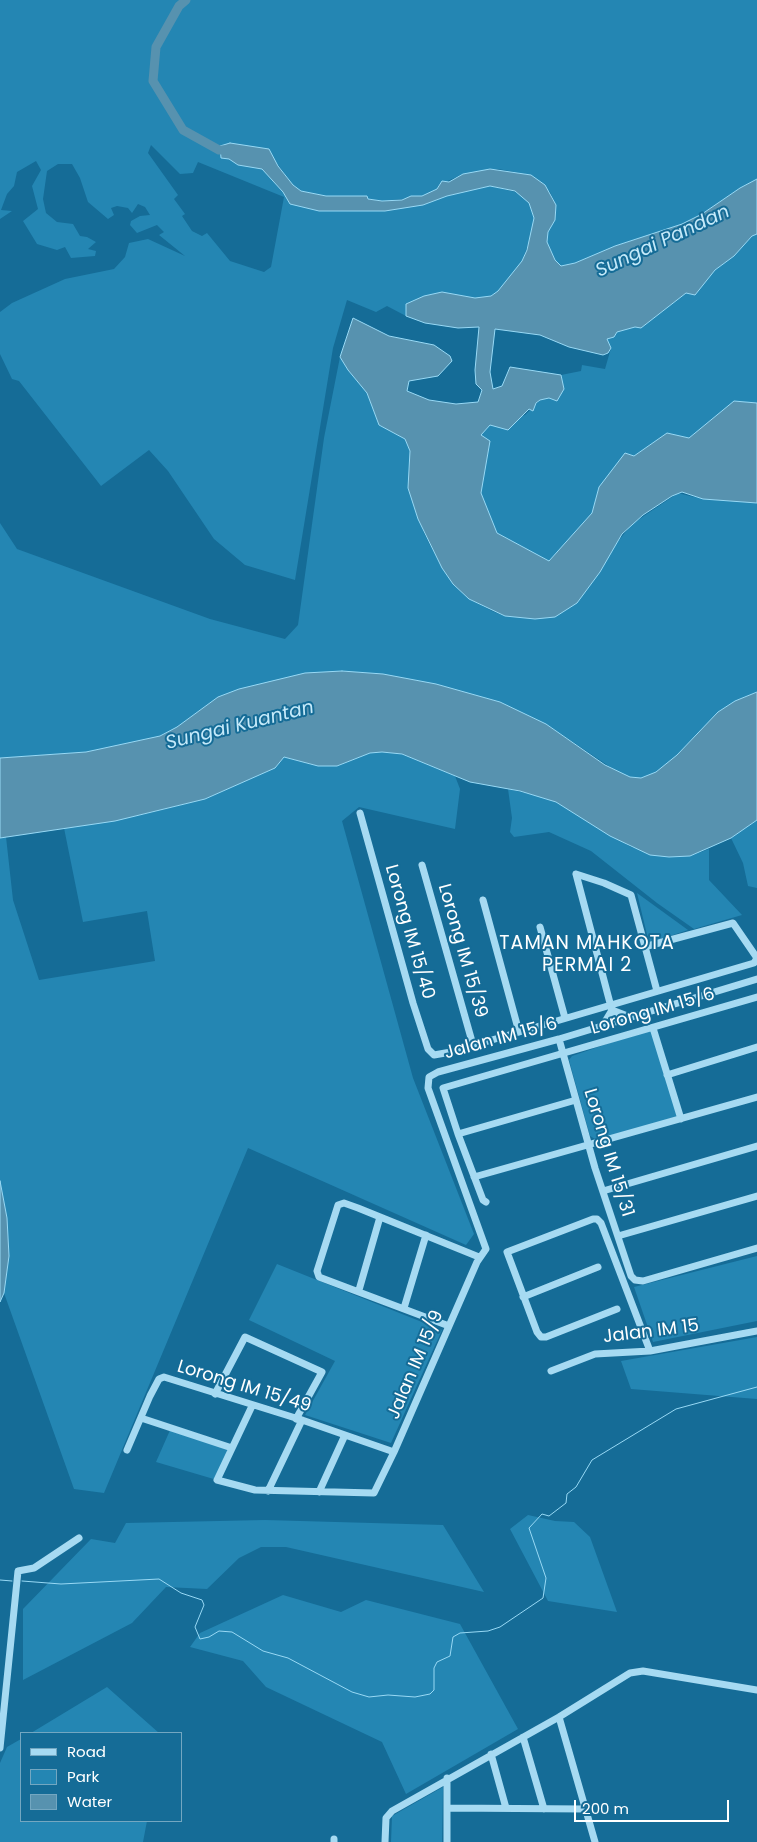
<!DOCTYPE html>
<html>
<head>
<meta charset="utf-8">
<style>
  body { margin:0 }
  #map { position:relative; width:757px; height:1842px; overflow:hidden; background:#156c97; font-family:Poppins,sans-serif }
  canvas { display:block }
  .legend { position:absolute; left:20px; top:1732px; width:162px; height:90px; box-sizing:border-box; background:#156c97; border:1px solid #73a7c1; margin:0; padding:6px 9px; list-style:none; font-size:15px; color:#fff }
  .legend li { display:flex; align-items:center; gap:10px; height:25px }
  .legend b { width:25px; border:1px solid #73a7c1 }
  .scale { position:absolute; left:574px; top:1800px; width:155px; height:22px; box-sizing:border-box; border:2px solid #fff; border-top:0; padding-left:6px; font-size:15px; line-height:18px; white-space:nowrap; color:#fff; -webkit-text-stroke:4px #156c97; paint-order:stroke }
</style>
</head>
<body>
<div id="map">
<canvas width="757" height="1842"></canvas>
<ul class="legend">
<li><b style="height:6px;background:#a6daf2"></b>Road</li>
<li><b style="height:14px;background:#2486b3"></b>Park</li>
<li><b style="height:14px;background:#5792af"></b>Water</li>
</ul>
<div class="scale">200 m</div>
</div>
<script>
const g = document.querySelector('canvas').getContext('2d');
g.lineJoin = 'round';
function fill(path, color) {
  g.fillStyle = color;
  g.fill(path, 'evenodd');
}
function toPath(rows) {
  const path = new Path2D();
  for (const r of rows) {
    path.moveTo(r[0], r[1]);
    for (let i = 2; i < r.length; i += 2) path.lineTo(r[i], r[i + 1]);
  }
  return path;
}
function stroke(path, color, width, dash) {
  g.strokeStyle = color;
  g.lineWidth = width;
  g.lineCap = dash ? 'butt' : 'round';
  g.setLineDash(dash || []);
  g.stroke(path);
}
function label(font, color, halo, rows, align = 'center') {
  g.font = font + ' Poppins,sans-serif';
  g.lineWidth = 4;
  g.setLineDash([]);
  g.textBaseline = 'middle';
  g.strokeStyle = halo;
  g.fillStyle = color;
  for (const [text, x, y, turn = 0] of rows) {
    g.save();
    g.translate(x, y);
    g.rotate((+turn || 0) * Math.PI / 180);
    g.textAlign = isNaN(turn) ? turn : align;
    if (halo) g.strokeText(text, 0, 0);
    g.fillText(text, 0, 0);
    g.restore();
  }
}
const green = toPath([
  [0,0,757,0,757,179,740,188,702,214,682,224,615,246,575,263,560,266,555,260,547,242,548,232,555,220,556,205,550,192,531,175,498,169,463,174,439,185,437,189,422,197,382,201,368,199,366,196,329,197,301,191,293,185,273,158,229,159,238,165,262,169,287,197,423,205,447,196,490,186,520,193,529,203,534,218,534,228,522,261,498,291,491,296,475,298,442,292,424,296,406,304,406,316,387,306,376,312,347,300,333,348,295,580,245,565,214,539,168,471,149,450,101,486,19,381,12,379,0,354,0,312,12,303,65,279,114,269,125,257,129,243,148,239,185,256,159,235,164,232,157,225,137,233,130,225,131,221,140,216,150,215,145,207,138,204,132,213,128,208,117,206,111,208,114,215,108,219,88,202,80,178,72,164,58,164,47,171,43,199,46,213,57,222,73,224,80,236,87,237,96,242,88,249,96,251,95,256,71,258,65,247,57,250,37,244,23,221,38,209,32,186,41,170,36,161,17,172,14,186,7,194,1,210,12,211,0,219],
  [151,145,180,174,193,173,198,162,284,197,271,267,264,272,230,261,207,233,202,236,192,231,182,216,185,214,174,199,178,195,148,153],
  [757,234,757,403,734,401,689,438,667,433,634,456,599,487,592,513,549,561,497,533,480,493,490,441,480,435,490,425,525,415,540,400,549,398,564,389,561,375,581,371,582,365,605,369,611,348,607,339,614,337,617,332,635,327,641,328,686,293,695,294,715,270,734,256,752,236],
  [340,357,348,370,367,393,379,425,405,439,410,451,408,488,424,533,442,568,453,584,469,599,492,611,505,616,535,619,615,545,632,524,678,493,694,497,757,503,757,692,735,701,718,712,668,764,656,772,641,778,630,777,619,773,546,724,500,702,436,684,383,674,342,671,239,689,218,697,177,727,160,736,86,752,0,758,0,523,17,549,210,619,285,639,298,625,324,438],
  [382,752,401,754,455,776,460,789,455,829,359,807,342,821,413,1078,474,1234,466,1245,248,1148,104,1493,74,1489,4,1293,9,1256,7,1218,0,1181,0,838,6,837,13,900,39,980,155,961,147,911,83,922,64,828,141,815,205,799,275,768,284,757,313,765,338,766,370,753],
  [508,789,538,796,556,802,631,847,669,857,690,856,709,849,709,880,742,915,694,929,657,903,591,851,549,832,514,837,510,832,512,818],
  [757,820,757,888,748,886,743,863,731,838],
  [637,893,688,930,649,943],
  [653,1028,681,1119,595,1139,590,1136,569,1060,572,1056],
  [757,1256,757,1321,653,1342,634,1287],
  [277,1264,442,1330,391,1443,305,1415,335,1361,249,1320],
  [757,1337,757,1399,631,1389,621,1361],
  [171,1428,232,1448,217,1480,156,1462],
  [528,1515,555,1521,574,1522,590,1537,617,1612,548,1601,510,1529],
  [265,1520,443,1525,484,1592,286,1547,261,1547,239,1558,207,1589,166,1587,132,1623,23,1680,23,1609,91,1539,115,1543,126,1523],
  [283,1595,341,1612,366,1600,460,1624,518,1729,406,1794,382,1742,266,1687,243,1661,190,1647,200,1633],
  [107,1687,159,1733,31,1733],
  [21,1739,21,1821,147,1821,143,1842,0,1842,0,1763,7,1747],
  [443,1787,442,1842,391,1842,392,1816]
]);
const water = toPath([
  [230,143,269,149,278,166,293,185,301,191,326,196,367,196,368,199,382,201,402,200,411,196,422,196,437,189,442,181,449,182,463,174,490,169,531,175,545,185,556,205,555,220,548,232,547,242,555,260,561,266,575,263,615,246,682,224,702,214,740,188,757,179,757,234,752,236,734,256,715,270,695,295,686,293,641,328,635,327,617,332,614,337,607,339,611,348,608,353,603,355,569,347,540,335,495,329,490,372,493,389,502,386,510,367,561,375,564,389,557,401,549,398,540,400,536,403,533,411,529,409,508,430,490,425,481,435,490,441,481,493,497,533,549,561,592,513,599,487,625,453,634,456,667,433,689,438,734,401,757,403,757,503,703,499,682,492,672,496,643,515,622,534,600,572,577,603,555,617,535,619,505,616,469,599,453,584,442,568,418,519,408,488,410,451,405,439,379,425,367,393,348,370,340,357,353,318,389,336,434,345,450,356,452,361,438,376,409,381,407,391,429,400,456,404,478,402,482,390,476,384,475,370,479,327,458,328,425,323,406,316,406,304,424,296,442,292,475,298,491,296,498,291,522,261,527,250,534,218,529,203,515,191,490,186,447,196,423,205,385,211,319,211,290,204,283,192,262,169,238,165,229,159,221,158,220,146,230,143],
  [342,671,383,674,436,684,500,702,546,724,605,765,630,777,641,778,656,772,677,755,718,712,735,701,757,692,757,820,731,838,690,856,669,857,650,855,610,836,556,802,520,791,470,782,402,754,382,752,370,753,337,766,318,766,284,757,275,768,205,799,115,821,0,838,0,758,86,752,160,736,177,727,218,697,239,689,305,673,342,671],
  [0,1181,7,1218,9,1256,4,1293,0,1302,0,1181]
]);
const stream = toPath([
  [0,1580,12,1581],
  [22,1581,61,1584,159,1579,181,1593,202,1600,204,1605,195,1627,200,1639,209,1637,219,1631,232,1632,263,1651,288,1658,352,1692,369,1697,388,1695,415,1697,430,1694,434,1690,434,1668,437,1662,450,1656,453,1637,460,1633,488,1631,500,1627,543,1598,546,1578,529,1528,542,1514,549,1516,566,1503,567,1494,576,1487,592,1460,676,1409,757,1387]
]);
const river = toPath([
  [186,0,179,6,156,47,153,81,183,130,219,150,231,150]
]);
const minor = toPath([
  [360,813,413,1003,428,1049,434,1055,451,1052,754,963,757,958,733,923,644,947],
  [422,865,473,1045],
  [576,874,604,883,631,895,657,991],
  [576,874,615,1022],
  [483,900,519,1032],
  [540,927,565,1018],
  [603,1025,612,1010,630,1017],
  [653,1028,681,1119],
  [559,1039,595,1168,631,1276,635,1280,643,1281,757,1248],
  [667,1075,757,1047],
  [458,1134,576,1100],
  [474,1177,757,1097],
  [603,1191,757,1146],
  [486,1202,483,1200,458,1134,443,1088,757,997],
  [618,1236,757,1196],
  [359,1290,380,1217],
  [523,1297,598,1267],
  [404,1308,426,1235],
  [617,1309,546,1337,541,1337,537,1332,507,1252,593,1219,597,1219,601,1223,650,1351],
  [449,1326,319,1277,317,1271,338,1205,344,1203,358,1208,479,1257],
  [551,1371,595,1354,650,1351,757,1331],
  [215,1394,245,1337,322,1372,296,1419],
  [252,1406,217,1480,255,1490,374,1493,394,1452,477,1262,486,1249,428,1088,429,1077,438,1072,559,1039,757,979],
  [141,1418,232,1448],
  [127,1450,150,1396,159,1379,164,1377,302,1420,394,1452],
  [268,1491,302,1420],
  [319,1492,345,1435],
  [559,1717,595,1842],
  [523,1737,544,1809],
  [0,1748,18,1571,34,1568,79,1538],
  [491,1754,506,1808],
  [447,1778,447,1842],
  [447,1808,585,1809],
  [334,1842,334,1839],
  [385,1842,386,1818,392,1811,559,1717,630,1673,643,1671,757,1690]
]);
const streetNames = [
  ["Lorong IM 15/40",409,932,74],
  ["Lorong IM 15/39",462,951,74],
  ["Lorong IM 15/6",653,1012,-16],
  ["Jalan IM 15/6",501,1039,-15],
  ["Lorong IM 15/31",608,1153,73],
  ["Jalan IM 15",651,1332,-7],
  ["Jalan IM 15/9",416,1365,-67],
  ["Lorong IM 15/49",244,1387,17]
];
const waterNames = [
  ["Sungai Pandan",663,242,-25],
  ["Sungai Kuantan",240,726,-14]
];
const neighbourhoodNames = [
  ["TAMAN MAHKOTA",587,944],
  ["PERMAI 2",587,966]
];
fill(green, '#2486b3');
fill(water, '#5792af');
stroke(water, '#98d9f5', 1);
stroke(stream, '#98d9f5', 1);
stroke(river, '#5792af', 9);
stroke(minor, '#a6daf2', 7);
label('18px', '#fff', '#156c97', streetNames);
label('italic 19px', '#c5eafa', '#156c97', waterNames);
g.letterSpacing = '1px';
label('19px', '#fff', '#156c97', neighbourhoodNames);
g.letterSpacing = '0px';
</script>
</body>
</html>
